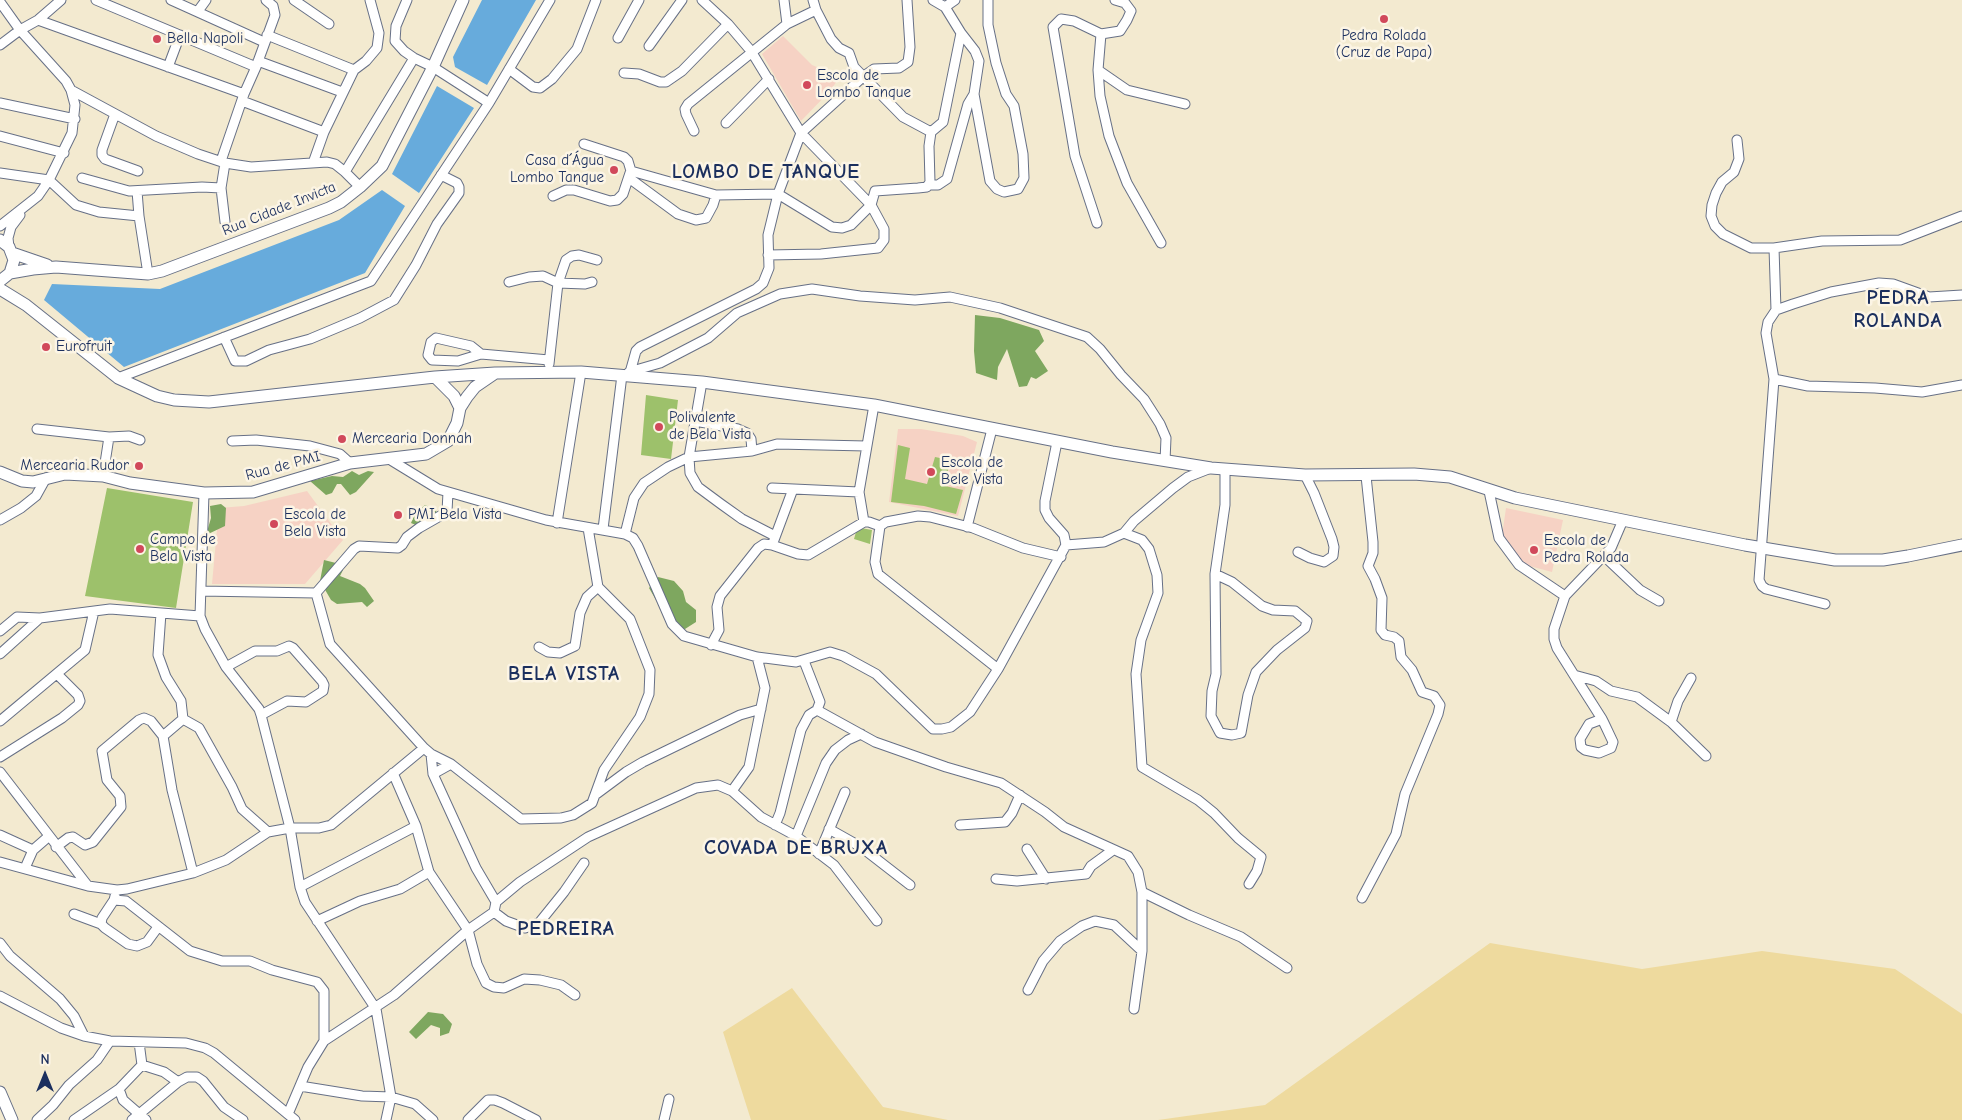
<!DOCTYPE html>
<html>
<head>
<meta charset="utf-8">
<style>
  body { margin:0 }
  #map { position:relative; width:1962px; height:1120px; overflow:hidden; background:#f3ead0; font-family:"Comic Neue",sans-serif }
  canvas { display:block }
  .north { position:absolute; left:20px; top:1050px; width:50px; height:50px; -webkit-text-stroke:4px #fcf5e5; paint-order:stroke; rotate:0deg; font-size:14px; font-weight:700; line-height:20px; text-align:center; color:#1b2f5e }
  .north::after { content:''; display:block; margin:auto; width:18px; height:22px; background:#1b2f5e; clip-path:polygon(50% 0,100% 100%,50% 72%,0 100%) }
</style>
</head>
<body>
<div id="map">
<canvas width="1962" height="1120"></canvas>
<div class="north">N</div>
</div>
<script>
const g = document.querySelector('canvas').getContext('2d');
g.lineJoin = 'round';
function fill(path, color) {
  g.fillStyle = color;
  g.fill(path, 'evenodd');
}
function toPath(rows) {
  const path = new Path2D();
  for (const r of rows) {
    path.moveTo(r[0], r[1]);
    for (let i = 2; i < r.length; i += 2) path.lineTo(r[i], r[i + 1]);
  }
  return path;
}
function stroke(path, color, width, dash) {
  g.strokeStyle = color;
  g.lineWidth = width;
  g.lineCap = dash ? 'butt' : 'round';
  g.setLineDash(dash || []);
  g.stroke(path);
}
function label(font, color, halo, rows, align = 'center') {
  g.font = font + ' "Comic Neue",sans-serif';
  g.lineWidth = 5;
  g.setLineDash([]);
  g.textBaseline = 'middle';
  g.strokeStyle = halo;
  g.fillStyle = color;
  for (const [text, x, y, turn = 0] of rows) {
    g.save();
    g.translate(x, y);
    g.rotate((+turn || 0) * Math.PI / 180);
    g.textAlign = isNaN(turn) ? turn : align;
    if (halo) g.strokeText(text, 0, 0);
    g.fillText(text, 0, 0);
    g.restore();
  }
}
const built = toPath([
  [783,36,812,65,840,77,829,92,801,121,762,54],
  [898,429,921,429,963,436,977,442,958,516,889,502],
  [307,491,343,540,305,584,212,584,219,508,244,506],
  [1506,508,1563,520,1552,572,1522,564,1502,536]
]);
const green = toPath([
  [646,395,678,400,671,459,641,455],
  [898,445,910,448,905,479,927,484,935,457,950,460,945,486,963,490,956,514,924,506,891,502],
  [107,488,193,502,176,608,85,596],
  [861,528,872,530,870,544,854,539,856,532]
]);
const forest = toPath([
  [975,315,1000,318,1039,330,1044,341,1035,351,1048,371,1036,379,1031,377,1027,386,1019,387,1007,349,998,367,997,380,976,373,974,351],
  [352,471,359,475,368,471,374,472,356,492,350,495,341,484,337,484,332,493,326,495,310,481,332,476,343,477],
  [221,504,226,508,225,526,206,535,211,518,210,506],
  [425,505,436,510,437,517,425,529,411,523,415,514],
  [324,560,340,564,343,570,340,576,360,584,365,588,374,601,367,607,362,602,337,604,331,600,320,581],
  [658,577,674,581,683,591,686,602,696,610,696,622,685,629,678,628,656,600,649,588],
  [428,1012,443,1014,452,1024,449,1033,440,1036,440,1028,431,1025,416,1039,409,1032]
]);
const sand = toPath([
  [1490,943,1642,969,1762,951,1895,969,1962,1014,1962,1120,1158,1120,1265,1105],
  [792,988,883,1107,948,1120,751,1120,723,1032]
]);
const water = toPath([
  [482,0,536,0,487,85,455,67,453,57],
  [437,86,474,108,419,193,392,174],
  [382,190,405,206,365,273,124,367,44,300,52,284,160,289,339,220]
]);
const street = toPath([
  [96,0,256,67,244,94,221,161],
  [171,0,264,42],
  [294,0,329,24],
  [784,0,787,24],
  [933,0,945,7],
  [0,2,20,30,66,81,71,90,75,105,72,133,49,180,38,196,0,226],
  [816,10,831,39,839,48,849,53,854,67,903,117,931,132],
  [198,11,206,0],
  [38,20,244,94],
  [961,33,975,51,979,61,974,94,990,181,997,189,1004,192,1018,189,1024,178,1023,154,1014,106,1006,94,996,63,988,25,988,0],
  [1101,34,1120,31,1127,20,1131,11,1125,3,1115,0],
  [267,35,354,70,324,132,313,163],
  [618,38,639,0],
  [0,45,20,30,38,20,61,0],
  [649,46,682,0],
  [258,61,342,92],
  [168,67,180,35],
  [256,67,275,15,273,6,266,0],
  [509,69,533,87,540,88,552,79,577,49,596,0],
  [354,70,366,61,377,48,379,33,370,0],
  [1098,70,1127,90,1185,104],
  [624,73,639,74,660,82,666,82,682,71,728,24],
  [71,90,156,136,198,154,225,163,251,167,327,162,335,164,345,172,360,187],
  [242,101,324,132],
  [0,103,75,119],
  [489,103,550,0],
  [115,114,102,150,102,155,105,159,138,171],
  [726,123,769,79],
  [694,131,686,114,685,109,688,104,787,24,816,10,813,0],
  [0,136,64,153],
  [1737,140,1739,159,1734,172,1722,182,1716,193,1712,205,1711,216,1715,226,1723,234,1751,248,1774,248,1776,310],
  [584,144,624,157,628,161,631,171,716,195,778,194,832,227,842,228,851,225,871,205,875,191,918,188,927,187,930,182,929,146,931,132,943,122,961,33,945,7,955,0],
  [345,172,414,58],
  [0,173,49,180,76,205,99,212,139,216,148,274],
  [82,178,129,191,202,187,221,188],
  [629,178,678,214,696,220,706,218,713,205,716,195],
  [928,185,938,185,947,179,968,104,974,94],
  [137,191,139,216],
  [553,196,566,190,574,190,610,201,617,200,623,194,630,173],
  [225,222,221,188,225,163],
  [1097,223,1075,156,1053,27,1061,19,1074,21,1101,34,1098,70,1100,96,1109,136,1127,183,1161,243],
  [9,247,8,238,11,227,20,215],
  [1774,248,1822,241,1900,240,1962,216],
  [768,255,821,254,878,248,884,240,884,229,871,205,801,133,864,76,874,69,899,68,908,62,910,47,907,0],
  [509,282,529,277,543,276,558,283,549,364],
  [592,282,585,284,558,283,566,260,572,256,579,255,597,260],
  [224,337,235,361,246,361,269,350,310,339,360,318,394,300,416,265,437,224,459,193,459,187,457,183,441,175],
  [481,354,471,346,436,338,431,342,428,355,432,360,458,361,481,354,549,360],
  [629,372,660,363,708,338,737,313,780,294,812,289,860,296,915,300,950,297,1000,308,1087,337,1100,349,1121,375,1144,399,1160,424,1166,438,1165,461],
  [629,376,636,351,640,347,756,289,763,283,769,268,768,235,778,194,801,133,751,51,728,24,702,0],
  [118,378,371,281,489,103,433,67,414,58,404,51,395,41,396,26,407,0],
  [1774,379,1808,386,1875,388,1922,392,1962,385],
  [702,382,689,457,690,473,698,487,721,504,742,519,775,536],
  [695,421,738,429,747,433,751,439,752,451],
  [37,429,109,437,129,436,140,440],
  [232,441,256,440,310,446,340,454,350,463],
  [389,459,438,489,546,520,625,534,633,538,638,546,672,624,684,636,757,657,796,662,830,652,843,656,876,674,933,729,942,729,951,727,970,712,998,669,1066,545,1064,535,1049,518,1045,510,1045,501,1057,442],
  [103,476,109,437],
  [772,488,859,492],
  [1489,491,1499,538,1519,565,1565,596,1554,629,1554,639,1557,648,1574,675,1602,719,1604,723,1613,742,1611,748,1599,753,1585,750,1581,747,1580,739,1589,724,1602,719],
  [204,493,200,616,205,629,226,667,259,709,261,715,290,828,300,887,305,902,376,1009,391,1097,386,1120],
  [0,520,21,508,36,496,46,478],
  [864,522,859,492,874,405],
  [557,523,581,372],
  [967,527,992,429],
  [603,529,622,375],
  [1124,533,1142,540,1149,549,1157,575,1158,593,1141,640,1136,674,1142,767,1198,800,1214,813,1238,838,1261,857,1257,871,1249,884],
  [625,534,634,498,644,483,668,467,689,457,752,451,777,444,866,446],
  [774,540,793,489],
  [1066,545,1104,542,1124,533,1134,521,1173,488,1188,477,1211,468],
  [1298,552,1310,558,1324,562,1333,556,1334,547,1332,539,1314,493,1305,475],
  [1604,556,1640,590,1659,601],
  [1215,574,1232,582,1262,606,1273,610,1295,611,1307,621,1305,628,1277,650,1256,672,1248,695,1241,733,1232,735,1220,733,1211,716,1212,691,1216,674,1215,574,1225,505,1225,469],
  [201,591,316,593,330,644,424,748],
  [316,593,354,549,359,546,398,548,402,545,407,537,419,528,447,512,448,492],
  [1565,596,1611,548,1623,520],
  [1825,604,1766,589,1762,586,1759,580,1774,379,1766,333,1768,322,1776,310,1793,304,1831,292,1879,283,1893,284,1929,297,1962,295],
  [0,631,17,617,40,618],
  [711,645,719,630,717,607,720,596,758,548,764,544,772,545,798,554,808,555,864,522,869,522,880,526],
  [539,647,548,652,560,653,575,646,580,613,587,597,598,587],
  [0,654,40,618,110,609,200,616],
  [226,667,255,651,277,651,289,646,293,648,322,681,324,685,323,691,306,702,287,701,261,715],
  [998,669,878,574,875,562,880,526,886,522,918,516,930,517,973,528,1023,548,1061,557],
  [1574,675,1596,681,1611,691,1637,697,1671,722,1706,756],
  [817,710,875,742,946,767,1001,783,1045,812,1064,827,1128,856,1138,872,1142,892,1142,951,1134,1009],
  [183,719,199,728,232,787,242,809,268,832],
  [0,721,85,650,94,611],
  [1671,722,1678,701,1691,678],
  [163,736,172,790,193,873],
  [431,754,451,764],
  [0,757,62,718,78,705,80,701,78,695,57,674],
  [0,772,88,886],
  [393,773,416,826,429,872,468,930,477,964,486,983,494,987,504,988,524,979,540,980,561,985,575,995],
  [732,791,749,767,765,688,757,657],
  [595,795,626,772,643,762,740,715,761,709],
  [775,825,780,813,801,730,809,715,817,710,820,702,804,661],
  [960,825,1005,822,1012,813,1020,795],
  [829,829,861,847,910,885],
  [0,835,33,850],
  [796,836,826,763,835,750,848,740,861,734],
  [56,847,68,838,73,837,85,845,93,842,121,807,120,796,107,780,102,751,139,720,144,718,151,721,163,736,183,719,181,701,166,677,158,655,161,613],
  [1027,849,1046,879],
  [819,854,845,792],
  [0,862,88,886,117,890,127,889,193,873,226,860,268,832,290,828,319,828,331,825,424,748,431,754,433,774],
  [25,868,33,850,48,837],
  [996,879,1017,881,1086,874,1091,866,1113,850],
  [300,887,416,826],
  [1142,892,1189,915,1241,937,1287,968],
  [115,896,114,900,102,918,101,924,105,928,128,944,137,946,147,942,158,927],
  [1362,898,1396,834,1405,794,1438,714,1440,705,1434,696,1422,692,1412,670,1401,657,1399,641,1394,637,1385,635,1381,630,1382,598,1375,579,1368,566,1373,553,1373,542,1366,476],
  [114,900,126,901,190,951,222,961,250,961,272,970,317,982,324,991,324,1041],
  [496,902,520,882,588,837,696,788,718,785,732,791,761,817,796,836,834,865,877,921],
  [494,912,506,921,525,928,539,923,564,892,584,863],
  [74,914,101,924],
  [317,921,360,901,400,889,429,872],
  [0,943,10,956,60,999,74,1016,84,1036],
  [1028,990,1043,961,1060,941,1082,926,1095,921,1114,925,1142,951],
  [0,996,61,1028,84,1036,110,1041,186,1043,205,1048,214,1053,295,1120],
  [139,1042,142,1065,119,1089,123,1100,146,1120],
  [142,1065,164,1072,178,1082],
  [300,1086,362,1096,391,1097,415,1104,433,1120],
  [288,1114,308,1067,324,1041,394,995,468,930,494,912,496,902,476,868,433,774,451,764,521,819,561,818,573,815,592,803,604,770,640,717,649,694,650,670,630,619,598,587,588,528],
  [37,1120,53,1105,69,1085,97,1060,110,1041],
  [74,1120,119,1089],
  [132,1120,178,1082,187,1077,197,1077,203,1081,224,1107,243,1120],
  [468,1120,488,1100,495,1100,503,1103,536,1120],
  [664,1120,669,1099]
]);
const secondary = toPath([
  [0,240,9,247,14,260,10,273,0,281],
  [12,253,47,265],
  [10,273,33,269,56,267,148,274,162,271,329,208,341,202,360,187,382,166,433,67,463,0],
  [0,289,26,305,118,378,157,396,174,400,209,402,435,377,495,373,581,372,702,382,874,405,1112,452,1211,468,1305,475,1414,474,1450,477,1515,498,1745,545,1835,560,1883,560,1908,556,1962,545],
  [435,377,454,396,460,408],
  [0,472,22,481,33,482,65,474,103,476,130,483,204,493,253,492,350,463,426,454,448,441,457,423,460,408,467,397,475,387,494,374],
  [0,1092,12,1120]
]);
const markers = [
  [1384,19,5,"#d1495b"],
  [157,39,5,"#d1495b"],
  [807,85,5,"#d1495b"],
  [614,170,5,"#d1495b"],
  [46,347,5,"#d1495b"],
  [659,427,5,"#d1495b"],
  [342,439,5,"#d1495b"],
  [139,466,5,"#d1495b"],
  [931,472,5,"#d1495b"],
  [398,515,5,"#d1495b"],
  [274,524,5,"#d1495b"],
  [140,549,5,"#d1495b"],
  [1534,550,5,"#d1495b"]
];
const poiNames = [
  ["Pedra Rolada",1384,36,"center"],
  ["(Cruz de Papa)",1384,53,"center"],
  ["Bella Napoli",167,39],
  ["Escola de",817,76],
  ["Lombo Tanque",817,93],
  ["Casa d´Água",604,161,"right"],
  ["Lombo Tanque",604,178,"right"],
  ["Eurofruit",56,347],
  ["Polivalente",669,418],
  ["de Bela Vista",669,435],
  ["Mercearia Donnah",352,439],
  ["Escola de",941,463],
  ["Bele Vista",941,480],
  ["Mercearia Rudor",129,466,"right"],
  ["Escola de",284,515],
  ["Bela Vista",284,532],
  ["PMI Bela Vista",408,515],
  ["Campo de",150,540],
  ["Bela Vista",150,557],
  ["Escola de",1544,541],
  ["Pedra Rolada",1544,558]
];
const streetNames = [
  ["Rua Cidade Invicta",279,209,-22],
  ["Rua de PMI",283,466,-15]
];
const districtNames = [
  ["LOMBO DE TANQUE",766,172],
  ["PEDRA",1898,298],
  ["ROLANDA",1898,321],
  ["BELA VISTA",564,674],
  ["COVADA DE BRUXA",796,848],
  ["PEDREIRA",566,929]
];
fill(built, '#f6d2c4');
fill(green, '#9dc16b');
fill(forest, '#7ea75f');
fill(sand, '#eeda9e');
fill(water, '#67abdc');
stroke(street, '#677086', 11);
stroke(secondary, '#677086', 13);
stroke(street, '#fff', 9);
stroke(secondary, '#fff', 11);
for (const [x, y, r, color] of markers) {
  const dot = new Path2D();
  dot.arc(x, y, r, 0, 2 * Math.PI);
  g.fillStyle = color;
  g.fill(dot);
  stroke(dot, '#fcf5e5', 2);
}
label('15px', '#1b2f5e', '#fcf5e5', poiNames, 'left');
label('15px', '#1b2f5e', '#fcf5e5', streetNames);
g.letterSpacing = '1px';
label('bold 20px', '#1b2f5e', '#fcf5e5', districtNames);
g.letterSpacing = '0px';
</script>
</body>
</html>
